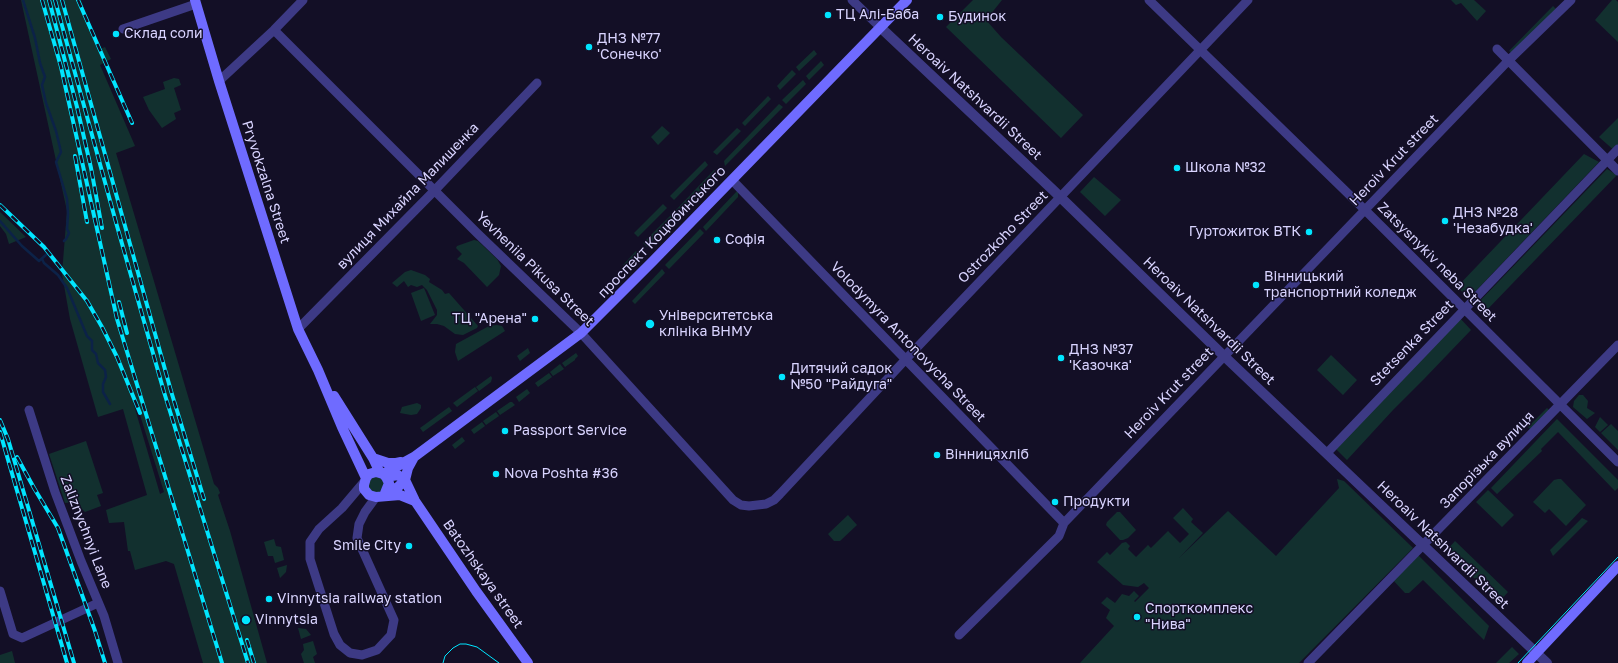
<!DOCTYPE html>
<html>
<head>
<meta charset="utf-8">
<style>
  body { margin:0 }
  canvas { display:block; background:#130f26 }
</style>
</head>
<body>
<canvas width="1618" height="663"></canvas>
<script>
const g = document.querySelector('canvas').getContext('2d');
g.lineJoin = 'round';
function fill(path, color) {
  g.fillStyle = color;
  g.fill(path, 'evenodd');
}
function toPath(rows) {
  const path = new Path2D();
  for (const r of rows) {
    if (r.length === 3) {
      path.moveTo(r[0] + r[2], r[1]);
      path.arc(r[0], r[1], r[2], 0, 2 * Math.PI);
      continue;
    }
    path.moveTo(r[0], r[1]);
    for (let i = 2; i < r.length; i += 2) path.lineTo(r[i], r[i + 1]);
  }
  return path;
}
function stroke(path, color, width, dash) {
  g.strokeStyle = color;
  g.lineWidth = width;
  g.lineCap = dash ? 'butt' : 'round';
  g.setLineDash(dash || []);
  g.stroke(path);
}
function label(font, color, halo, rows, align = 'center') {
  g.font = font + ' "Golos Text",sans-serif';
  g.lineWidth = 3;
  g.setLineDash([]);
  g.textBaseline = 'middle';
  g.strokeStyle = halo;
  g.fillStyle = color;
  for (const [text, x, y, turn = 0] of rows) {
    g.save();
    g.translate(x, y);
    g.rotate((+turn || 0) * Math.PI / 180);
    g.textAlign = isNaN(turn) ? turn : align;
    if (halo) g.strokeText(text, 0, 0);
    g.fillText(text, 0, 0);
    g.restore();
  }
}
const green = toPath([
  [21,0,81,0,98,50,105,47,111,59,100,65,135,146,116,153,214,484,218,488,220,493,218,495,230,531,267,663,203,663,174,564,166,561,135,570,130,551,128,551,124,522,109,523,106,510,147,495,123,409,98,417,70,319,62,274,67,211],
  [133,402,136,402,164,492,160,494],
  [973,0,1002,0,986,20,1001,37,1083,115,1061,138,946,27],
  [1451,0,1474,0,1486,11,1477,21,1461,3,1456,5],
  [1612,0,1616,0,1618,2,1618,42,1595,20],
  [1553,6,1556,9,1513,54,1509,51],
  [814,50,817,54,799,71,796,67],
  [821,61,824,65,809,80,806,76],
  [792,70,796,74,780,90,777,86],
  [174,78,179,79,181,85,174,88,181,110,174,113,176,119,162,128,149,110,143,97,165,89,163,82],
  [803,80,806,84,786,104,782,100],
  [768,96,771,99,745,126,742,123],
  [779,104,783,107,725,166,724,161],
  [1618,118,1618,149,1616,152,1599,137],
  [662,126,670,133,658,145,651,137],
  [737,128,741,131,717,155,713,152],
  [1584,154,1599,162,1469,298,1457,287],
  [705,161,708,165,674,200,670,196],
  [1607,169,1617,175,1484,313,1476,305],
  [714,170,719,173,679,215,675,211],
  [1094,177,1121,200,1105,216,1080,192],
  [738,190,738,197,706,231,703,227],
  [663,204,667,208,638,237,634,233],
  [0,212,26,237,9,244,6,234,0,226],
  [672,214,675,218,647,247,643,243],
  [700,229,704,233,669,269,665,265],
  [474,240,478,241,497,259,501,266,499,275,487,287,464,263,457,259,462,254,456,248,457,246],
  [636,251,639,254,626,267,623,265],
  [662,269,665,273,635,304,632,301],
  [411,270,425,275,430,279,429,282,442,290,445,294,449,293,478,326,477,328,463,335,455,334,444,326,437,324,430,324,437,315,437,310,427,290,422,285,417,287,411,285,408,287,404,281,397,287,392,283,405,272],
  [424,288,435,315,421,321,411,293],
  [1458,316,1471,330,1424,379,1393,410,1347,460,1333,446],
  [497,325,502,326,505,331,458,361,455,352,456,344,489,326],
  [528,348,530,353,520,361,517,356],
  [576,353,578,356,575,359,575,360,565,367,562,363],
  [1331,355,1357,380,1343,395,1317,370],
  [560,364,564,369,553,376,550,372],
  [549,373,552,377,538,387,535,383],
  [491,376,492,378,491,382,479,391,476,387],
  [475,387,478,391,457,407,453,403],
  [527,389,530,393,519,402,516,397],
  [1579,395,1583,395,1588,401,1587,408,1595,413,1587,419,1573,407,1574,401],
  [510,402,512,402,515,405,500,415,497,411],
  [417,403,421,405,421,408,417,414,411,415,400,413,402,407],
  [449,407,452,411,423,432,420,428],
  [1547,408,1550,411,1531,430,1528,427],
  [496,412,499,416,486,425,483,421],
  [1600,417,1608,425,1600,432,1595,427],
  [1557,419,1618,480,1618,488,1615,491,1558,432,1541,449,1542,451,1497,494,1491,488],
  [482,422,485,426,474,434,471,430],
  [1611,424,1618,431,1618,450,1601,433],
  [462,437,465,441,455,449,452,445],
  [86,441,103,493,97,495,101,506,85,512,75,502,65,503,49,454],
  [376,485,8],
  [1337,479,1344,481,1413,548,1299,663,1080,663,1114,626,1106,618,1110,610,1101,603,1107,597,1115,603,1122,594,1129,596,1134,591,1139,596,1134,601,1135,602,1149,588,1144,583,1138,587,1123,585,1097,562,1107,552,1110,555,1122,543,1126,542,1130,546,1128,549,1136,557,1148,545,1151,548,1168,531,1180,543,1189,534,1173,518,1183,508,1193,519,1191,522,1203,533,1179,558,1228,511,1276,556,1339,488],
  [1558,479,1561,479,1586,505,1566,526,1549,509,1545,513,1533,502,1554,480],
  [1488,490,1514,515,1502,527,1476,502],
  [1117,512,1120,512,1136,530,1128,538,1123,540,1120,540,1106,525,1107,522],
  [848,515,857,525,840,541,834,541,828,534],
  [1582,518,1588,521,1553,556,1550,550],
  [274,539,276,546,281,547,284,560,275,563,273,556,268,556,264,542],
  [1455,541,1508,592,1499,602,1446,551],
  [1417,554,1489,626,1484,640,1423,580,1409,593,1405,593,1392,579],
  [287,565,286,572,280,578,277,568],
  [298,628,306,629,311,635,301,639],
  [313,641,317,654,313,657,315,663,304,663,301,654,304,650,303,644],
  [1512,647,1519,654,1509,663,1496,663],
  [12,651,15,663,0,663,0,655]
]);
const stream = toPath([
  [23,0,35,38,40,63,45,77,42,85,46,103,56,131,61,152,56,162,67,199,68,214,67,229,69,233,66,239,64,241],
  [0,221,22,246,39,261,47,254],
  [42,259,44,263,58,275,67,288,87,336,92,341,92,350,96,354,98,363,105,370,106,377,103,384,103,392,110,404]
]);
const minor = toPath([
  [852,0,880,27],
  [1149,0,1365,210,1618,462],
  [123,29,196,4],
  [274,30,477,233,581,333,733,500,741,505,749,506,766,504,774,500,780,494,906,359,1248,0],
  [1497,49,1618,171],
  [219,81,274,30,303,0],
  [732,180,1064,523],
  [298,329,435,190,537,83],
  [29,410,55,492,81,561,104,616,118,663],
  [1327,453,1618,149],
  [364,482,342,508,319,529,310,542,310,559,334,634,340,645,350,653,362,655,377,650,391,635,394,620,357,538,359,524,365,512,376,497],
  [0,591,13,634,22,638,98,603],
  [959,635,1059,536,1064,523,1508,61,1571,0],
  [1308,663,1618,345]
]);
const tertiary = toPath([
  [880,27,1053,190,1224,356,1547,663]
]);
const secondary = toPath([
  [195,0,219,81,298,329,318,370,342,427,366,478],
  [334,396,373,458,380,473],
  [373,458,388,463,396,463,401,462],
  [383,474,414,457,581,333,653,261,907,0],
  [386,477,398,475,405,480,415,501,476,591,528,663],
  [385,493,389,483,386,477,383,474,376,472,369,474,366,478,364,485,364,489,369,495,376,497,400,495,415,501],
  [385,494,398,487,405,480,408,468,414,457],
  [1527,663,1618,566]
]);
const tram = toPath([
  [443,663,445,656,453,648,460,644,466,644,477,647,499,663],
  [1518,663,1618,557]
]);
const rail = toPath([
  [42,0,61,67,117,319,222,663],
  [49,0,77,107,91,168,102,228],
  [55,0,117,226,164,392,248,663],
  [62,0,171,391,204,499],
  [78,0,132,123],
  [75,156,87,222],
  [0,205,44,247,87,301,102,327,117,357,140,413],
  [119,302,127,333],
  [0,420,8,439,74,663],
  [0,432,67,663],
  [17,457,34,488,58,528,95,631,105,663],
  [247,640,254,663]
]);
const markers = [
  [828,15,4,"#00e5ff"],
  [940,17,4,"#00e5ff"],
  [116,34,4,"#00e5ff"],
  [589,47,4,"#00e5ff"],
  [1177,168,4,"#00e5ff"],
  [1445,221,4,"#00e5ff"],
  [1309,232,4,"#00e5ff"],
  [717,240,4,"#00e5ff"],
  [1256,285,4,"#00e5ff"],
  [535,319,4,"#00e5ff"],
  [650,324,5,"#00e5ff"],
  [1061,358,4,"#00e5ff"],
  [782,377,4,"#00e5ff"],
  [505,431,4,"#00e5ff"],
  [937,455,4,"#00e5ff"],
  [496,474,4,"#00e5ff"],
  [1055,502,4,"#00e5ff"],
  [409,546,4,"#00e5ff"],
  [269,599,4,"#00e5ff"],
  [1137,617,4,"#00e5ff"],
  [246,620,5,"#00e5ff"]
];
const poiNames = [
  ["ТЦ Алі-Баба",836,15],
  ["Будинок",948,17],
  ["Склад соли",124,34],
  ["ДНЗ №77",597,39],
  ["'Сонечко'",597,55],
  ["Школа №32",1185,168],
  ["ДНЗ №28",1453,213],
  ["'Незабудка'",1453,229],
  ["Гуртожиток ВТК",1301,232,"right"],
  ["Софія",725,240],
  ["Вінницький",1264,277],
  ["транспортний коледж",1264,293],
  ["Університетська",659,316],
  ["клініка ВНМУ",659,332],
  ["ТЦ \"Арена\"",527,319,"right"],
  ["ДНЗ №37",1069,350],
  ["'Казочка'",1069,366],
  ["Дитячий садок",790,369],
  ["№50 \"Райдуга\"",790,385],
  ["Passport Service",513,431],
  ["Вінницяхліб",945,455],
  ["Nova Poshta #36",504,474],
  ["Продукти",1063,502],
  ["Smile City",401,546,"right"],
  ["Vinnytsia railway station",277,599],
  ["Спорткомплекс",1145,609],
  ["\"Нива\"",1145,625],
  ["Vinnytsia",255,620]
];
const streetNames = [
  ["Heroaiv Natshvardii Street",975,97,43],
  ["Heroiv Krut street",1394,160,-46],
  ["Pryvokzalna Street",266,182,72],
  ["вулиця Михайла Малишенка",408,196,-46],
  ["проспект Коцюбинського",662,232,-46],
  ["Ostrozkoho Street",1003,237,-46],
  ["Zatsysnykiv neba Street",1437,262,45],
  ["Yevheniia Pikusa Street",535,269,44],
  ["Heroaiv Natshvardii Street",1209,321,44],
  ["Volodymyra Antonovycha Street",908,342,46],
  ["Stetsenka Street",1412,343,-46],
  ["Heroiv Krut street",1169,393,-46],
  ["Запорізька вулиця",1487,460,-46],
  ["Zaliznychnyi Lane",86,532,69],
  ["Heroaiv Natshvardii Street",1443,545,44],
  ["Batozhskaya street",483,574,55]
];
fill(green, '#12302f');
stroke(stream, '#0c2248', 2.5);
stroke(minor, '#3d3a85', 9);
stroke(tertiary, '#3d3a85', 10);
stroke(secondary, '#6f6bff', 10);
stroke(tram, '#00e5ff', 1);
stroke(rail, '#00e5ff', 4);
stroke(rail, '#130f26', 2.5, [8]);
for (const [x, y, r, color] of markers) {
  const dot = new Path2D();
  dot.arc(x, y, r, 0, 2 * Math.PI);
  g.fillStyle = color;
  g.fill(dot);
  stroke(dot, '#130f26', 1.5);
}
label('14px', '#d9d4ff', '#130f26', poiNames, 'left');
label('14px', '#d9d4ff', '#130f26', streetNames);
</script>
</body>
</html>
